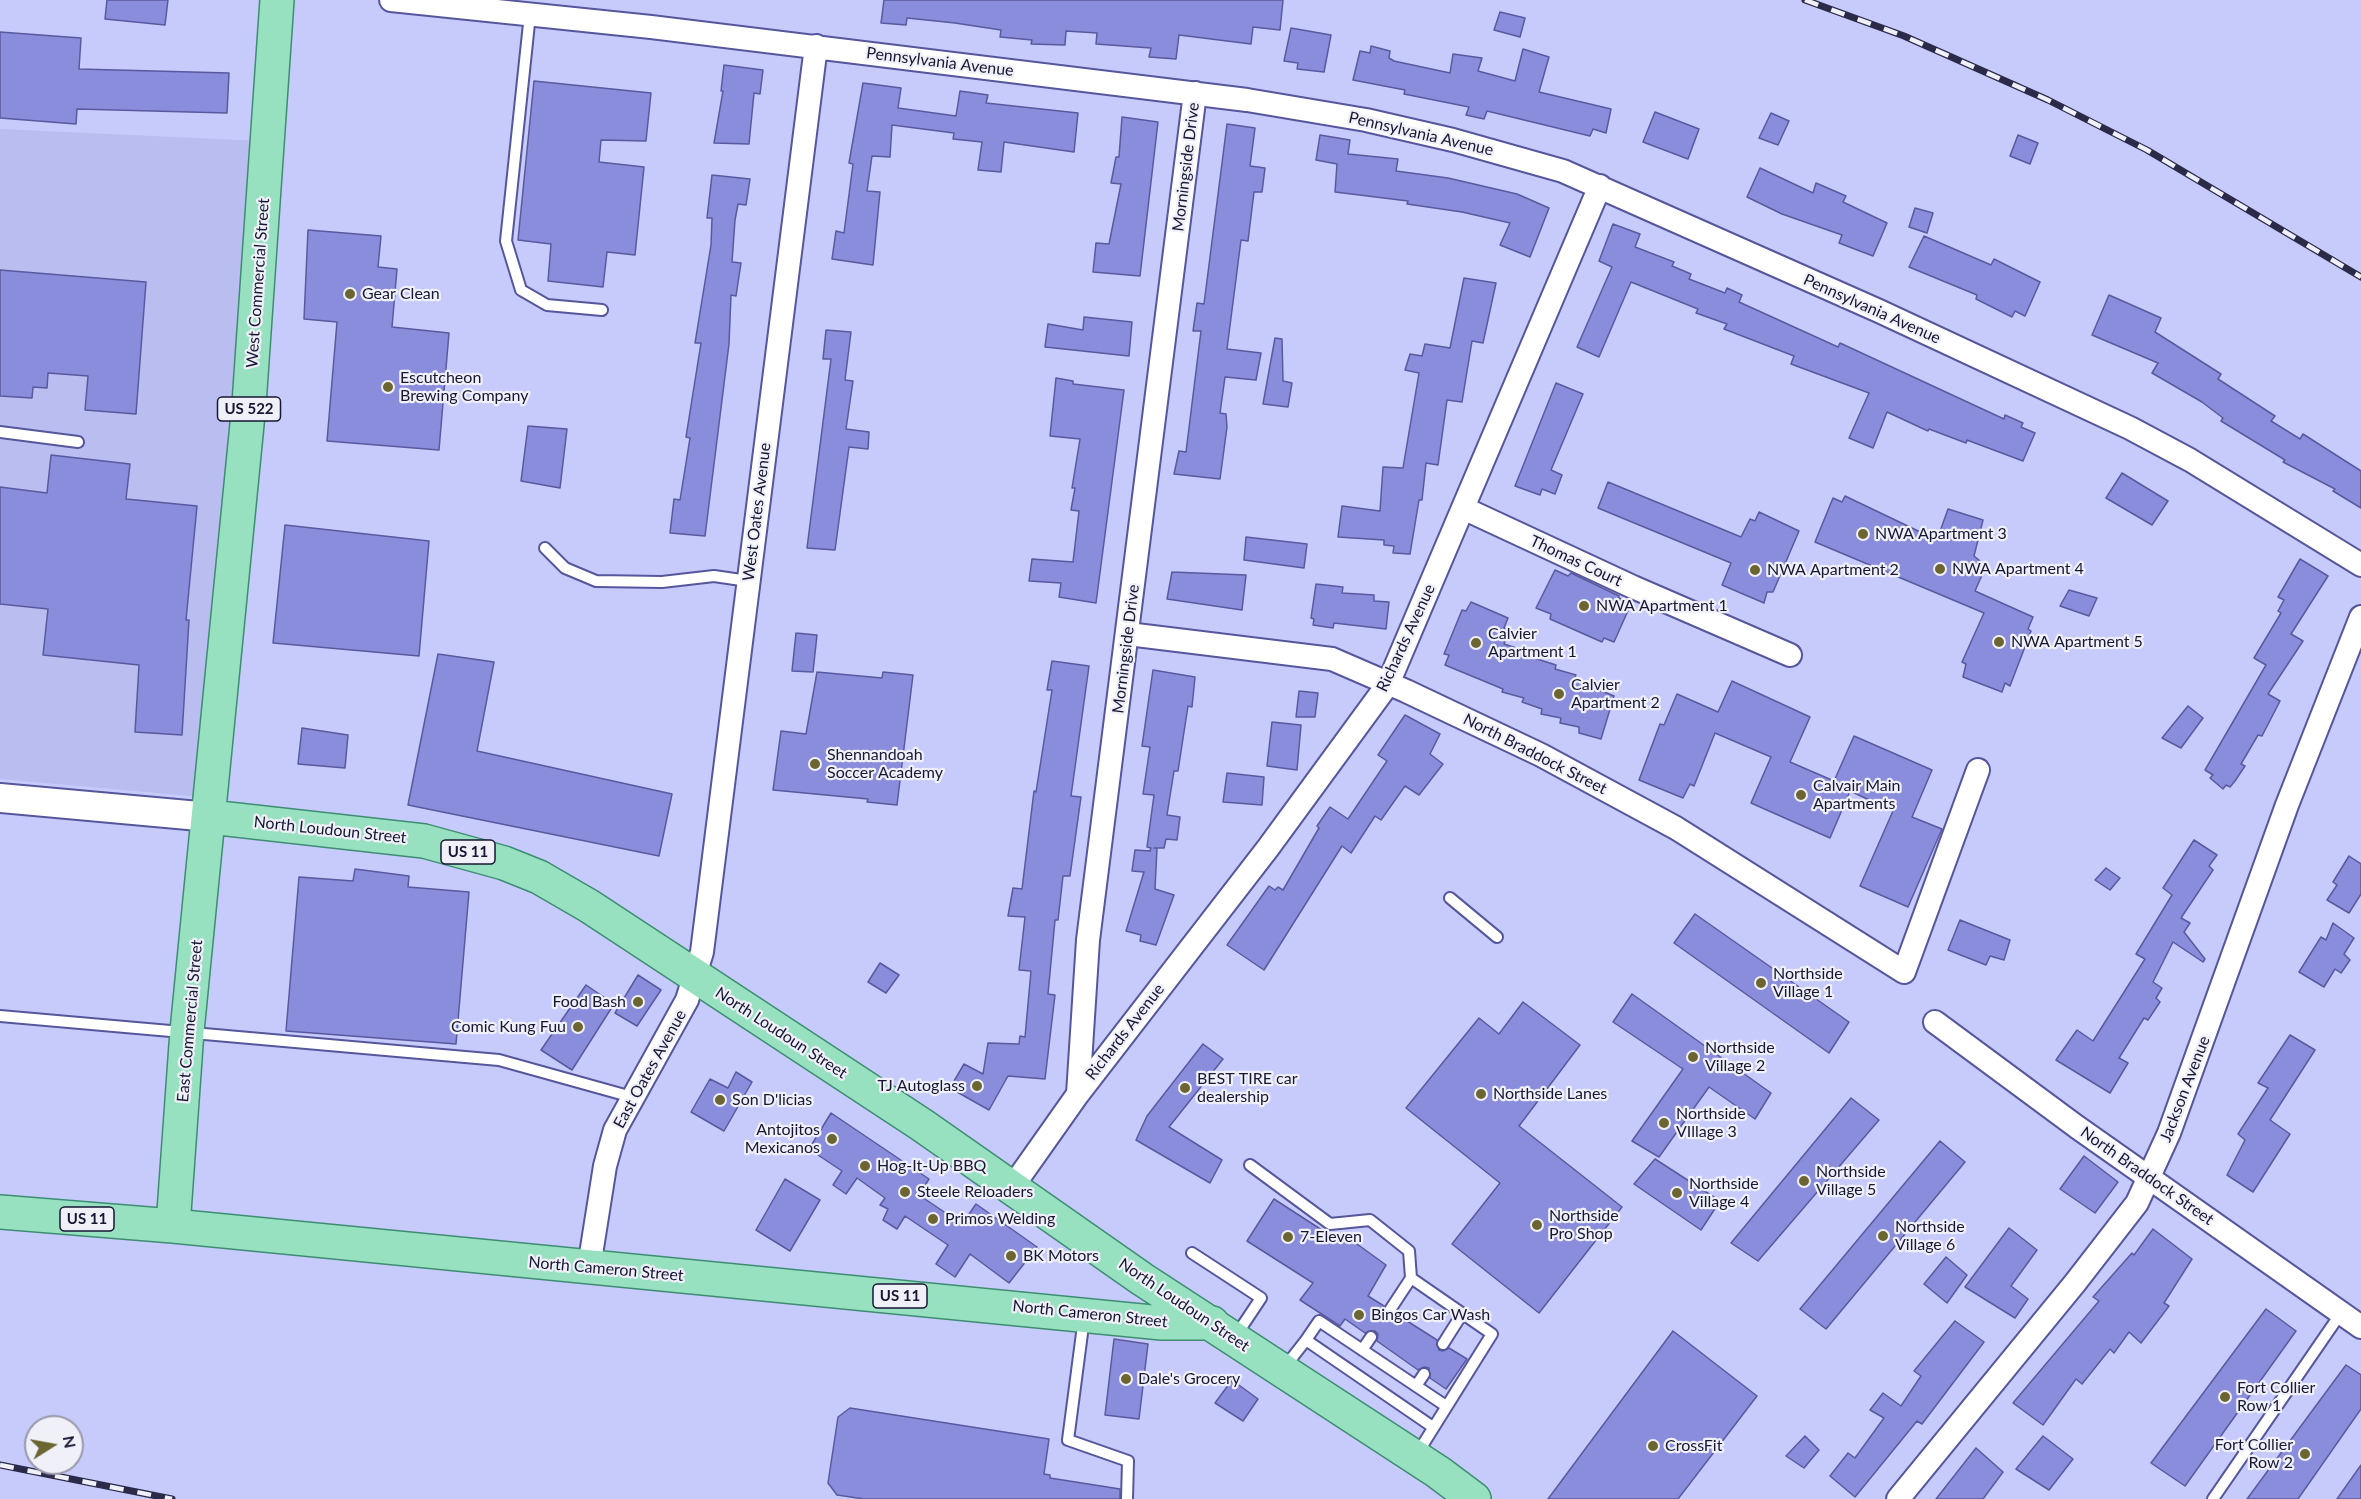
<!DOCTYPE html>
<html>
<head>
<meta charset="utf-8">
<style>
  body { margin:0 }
  #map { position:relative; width:2361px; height:1499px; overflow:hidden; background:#c7cbfb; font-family:Lato,sans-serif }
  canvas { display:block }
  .north { position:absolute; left:24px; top:1415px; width:60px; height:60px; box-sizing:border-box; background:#eff0f8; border:2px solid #9999a9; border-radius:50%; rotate:79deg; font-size:16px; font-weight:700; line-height:24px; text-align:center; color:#171633 }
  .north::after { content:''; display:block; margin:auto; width:21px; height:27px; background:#6c6531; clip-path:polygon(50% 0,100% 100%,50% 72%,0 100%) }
</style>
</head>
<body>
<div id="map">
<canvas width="2361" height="1499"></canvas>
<div class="north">N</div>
</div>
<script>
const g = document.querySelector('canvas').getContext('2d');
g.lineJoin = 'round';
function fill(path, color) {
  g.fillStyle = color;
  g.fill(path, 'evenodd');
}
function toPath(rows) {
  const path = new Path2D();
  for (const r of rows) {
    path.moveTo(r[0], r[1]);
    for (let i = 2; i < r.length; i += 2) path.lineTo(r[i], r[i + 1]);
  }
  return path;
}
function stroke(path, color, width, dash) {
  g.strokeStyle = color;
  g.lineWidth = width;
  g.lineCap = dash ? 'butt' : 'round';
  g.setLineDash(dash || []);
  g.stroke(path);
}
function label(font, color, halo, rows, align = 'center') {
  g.font = font + ' Lato,sans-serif';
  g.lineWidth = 4.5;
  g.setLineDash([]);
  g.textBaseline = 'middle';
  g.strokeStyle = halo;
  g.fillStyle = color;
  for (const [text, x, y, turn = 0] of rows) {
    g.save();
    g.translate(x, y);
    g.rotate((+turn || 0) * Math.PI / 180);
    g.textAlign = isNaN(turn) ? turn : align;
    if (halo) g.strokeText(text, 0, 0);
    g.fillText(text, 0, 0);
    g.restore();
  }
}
const built = toPath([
  [0,129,261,141,202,797,0,779]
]);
const building = toPath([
  [107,0,168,0,165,25,105,19,107,0],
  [884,0,1283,0,1280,30,1253,27,1251,44,1179,35,1176,59,1149,57,1151,48,1096,44,1097,33,1066,31,1065,45,1031,44,1032,40,1000,37,1001,30,955,23,907,18,906,25,881,23,884,0],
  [1500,12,1525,18,1520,37,1494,30,1500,12],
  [1291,28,1331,35,1324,72,1297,69,1298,63,1284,61,1291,28],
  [0,32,81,38,79,69,229,73,227,113,77,109,76,124,0,118,0,32],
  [1371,46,1390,51,1389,58,1394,61,1450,73,1453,54,1482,58,1478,71,1515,81,1523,49,1549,57,1539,92,1611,109,1606,133,1593,129,1590,136,1487,111,1484,119,1466,115,1469,107,1404,94,1405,90,1353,80,1360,51,1370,53,1371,46],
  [724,65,763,70,760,94,754,93,749,144,714,143,723,91,721,91,724,65],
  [534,81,651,93,646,141,601,140,599,162,644,167,635,255,607,252,603,287,548,281,551,244,518,240,534,81],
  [863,83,901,88,898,108,956,116,960,91,988,95,986,103,1078,113,1074,152,1004,142,1001,172,978,170,982,142,953,139,954,133,892,125,890,157,872,156,867,191,880,192,873,265,832,259,836,231,844,233,853,164,849,163,863,83],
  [1655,112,1699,129,1688,159,1643,142,1655,112],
  [1771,113,1789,121,1778,145,1759,138,1771,113],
  [1122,117,1158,122,1140,276,1093,272,1096,243,1109,244,1121,184,1111,183,1116,157,1119,157,1122,117],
  [1227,124,1255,128,1250,166,1265,168,1262,192,1254,192,1248,241,1241,240,1227,349,1261,353,1256,380,1225,377,1220,413,1226,414,1227,427,1220,479,1174,474,1179,451,1186,452,1201,331,1193,331,1197,303,1204,304,1227,124],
  [1320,135,1350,140,1348,154,1398,159,1396,171,1448,178,1517,194,1549,208,1530,257,1500,245,1510,223,1462,212,1407,204,1408,201,1335,192,1337,164,1316,160,1320,135],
  [2018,135,2038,143,2030,164,2010,156,2018,135],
  [1760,168,1813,193,1816,183,1846,196,1843,202,1887,223,1873,256,1839,243,1842,235,1782,214,1747,197,1760,168],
  [712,175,750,179,746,205,738,204,735,220,732,262,741,263,736,296,731,295,729,344,705,536,670,533,674,499,680,500,690,438,686,437,701,343,695,343,711,245,712,218,707,218,712,175],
  [1915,208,1933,213,1927,233,1909,227,1915,208],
  [1613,224,1640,234,1635,247,1674,262,1672,266,1691,274,1689,279,1725,293,1727,288,1742,295,1739,302,1838,347,1840,343,2004,419,2005,415,2023,423,2021,427,2035,433,2023,461,1967,440,1966,443,1929,429,1928,431,1887,412,1873,448,1849,438,1869,393,1791,364,1794,356,1724,329,1727,324,1696,313,1698,309,1631,282,1599,357,1577,347,1612,267,1599,261,1613,224],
  [308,230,381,236,378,267,397,269,392,327,449,333,439,450,327,441,337,322,304,319,308,230],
  [1924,236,1991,265,1994,259,2040,282,2025,316,2015,311,2012,317,1976,299,1977,295,1909,267,1924,236],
  [0,270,146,282,136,414,85,410,88,376,48,373,47,388,33,387,32,398,0,396,0,270],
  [1464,278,1496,283,1483,343,1472,341,1462,402,1447,400,1438,465,1426,463,1422,500,1419,500,1410,554,1393,553,1394,546,1384,545,1384,540,1338,537,1342,506,1380,511,1383,467,1403,468,1419,373,1405,370,1410,354,1422,356,1425,344,1450,348,1464,278],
  [2109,295,2161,318,2155,332,2221,374,2218,379,2275,416,2271,421,2300,439,2303,434,2361,471,2361,508,2333,491,2335,489,2283,462,2285,460,2221,421,2223,418,2202,402,2152,373,2158,363,2092,335,2109,295],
  [1084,317,1132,322,1129,356,1045,347,1048,324,1083,330,1084,317],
  [826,330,851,332,845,380,853,381,846,429,869,432,868,449,849,447,835,550,807,548,831,359,823,359,826,330],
  [1275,338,1282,339,1283,381,1292,383,1288,407,1263,404,1275,338],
  [1056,378,1073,381,1073,384,1124,390,1096,603,1059,597,1061,583,1029,581,1032,559,1073,562,1079,511,1071,510,1075,488,1072,488,1080,439,1050,436,1056,378],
  [1556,383,1583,394,1551,470,1562,475,1555,494,1542,489,1540,495,1515,486,1556,383],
  [528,426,567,429,560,488,521,481,528,426],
  [51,455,130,464,126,499,197,506,186,620,189,620,182,735,135,732,139,665,43,655,48,609,0,604,0,487,47,493,51,455],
  [2122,473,2168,501,2152,525,2106,498,2122,473],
  [1608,482,1741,537,1750,519,1755,521,1759,512,1799,531,1773,592,1767,592,1764,603,1722,585,1731,563,1598,508,1608,482],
  [1845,496,1937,540,1948,509,1983,520,1974,556,1986,566,1975,591,2033,617,2028,629,2031,631,2010,686,2005,683,2002,692,1963,677,1966,664,1962,662,1984,613,1815,542,1833,498,1842,502,1845,496],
  [285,525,429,541,419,656,273,643,285,525],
  [1246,537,1307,544,1304,568,1244,560,1246,537],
  [2300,559,2328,576,2291,634,2303,641,2268,694,2280,701,2262,736,2258,735,2241,764,2245,766,2235,781,2230,787,2226,785,2223,789,2210,778,2213,775,2205,770,2266,665,2254,658,2281,613,2278,611,2284,600,2278,597,2300,559],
  [1555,570,1568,576,1571,573,1619,596,1619,598,1631,604,1614,642,1604,638,1602,642,1550,619,1551,614,1536,608,1555,570],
  [1172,572,1246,575,1242,610,1167,599,1172,572],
  [1316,584,1343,587,1342,593,1374,595,1374,601,1389,602,1386,629,1334,623,1333,628,1313,625,1314,619,1311,618,1316,584],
  [2069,590,2097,598,2089,616,2060,606,2069,590],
  [1471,602,1508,618,1504,628,1509,631,1504,644,1538,655,1537,659,1556,665,1555,669,1576,675,1574,679,1595,685,1594,688,1614,696,1601,739,1579,733,1579,727,1560,723,1561,718,1541,714,1542,709,1522,702,1524,698,1502,692,1503,689,1445,665,1449,655,1444,654,1462,610,1466,611,1471,602],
  [796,633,817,635,813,672,792,671,796,633],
  [438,654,494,662,477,751,672,794,659,856,408,805,438,654],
  [1052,661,1089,666,1071,796,1081,797,1070,876,1063,876,1058,920,1055,920,1048,994,1055,995,1045,1079,1008,1076,989,1110,950,1088,964,1064,983,1074,988,1043,1019,1044,1020,1036,1025,1037,1031,971,1019,970,1025,917,1008,916,1013,888,1022,889,1034,791,1036,792,1052,690,1047,690,1052,661],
  [1153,670,1195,677,1192,707,1188,706,1178,771,1174,771,1167,815,1180,817,1177,840,1166,839,1164,848,1154,848,1157,848,1155,889,1174,895,1156,945,1140,941,1141,935,1126,931,1144,872,1132,871,1135,850,1150,851,1151,848,1147,847,1154,795,1143,794,1150,747,1142,746,1153,670],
  [817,672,882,678,883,672,913,675,897,805,867,802,868,799,773,790,781,731,806,734,817,672],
  [1732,681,1810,717,1790,762,1834,781,1854,736,1932,770,1912,817,1942,829,1908,907,1860,886,1893,811,1850,791,1830,838,1751,803,1771,757,1715,733,1694,786,1690,784,1683,798,1639,780,1660,724,1664,725,1677,694,1718,712,1732,681],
  [1299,691,1318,693,1315,717,1296,717,1299,691],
  [2188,706,2203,718,2181,748,2162,738,2188,706],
  [1405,715,1440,734,1430,754,1443,764,1419,795,1405,786,1381,820,1375,816,1351,853,1342,846,1264,970,1227,945,1269,886,1275,890,1278,887,1283,890,1319,828,1317,826,1330,807,1348,819,1387,761,1378,755,1405,715],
  [1272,722,1301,725,1297,770,1267,766,1272,722],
  [302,728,348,735,345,768,298,764,302,728],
  [1227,773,1264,777,1262,805,1223,802,1227,773],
  [2194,840,2217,855,2209,866,2213,870,2181,918,2190,923,2184,932,2205,959,2203,962,2173,942,2153,982,2162,988,2156,998,2160,1002,2148,1020,2144,1018,2119,1058,2128,1063,2110,1093,2056,1060,2077,1030,2093,1041,2145,959,2136,954,2172,895,2163,888,2194,840],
  [2349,856,2361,864,2361,894,2349,913,2327,900,2337,885,2333,882,2349,856],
  [2106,868,2120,878,2110,890,2095,880,2106,868],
  [355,869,409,876,408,887,469,892,456,1044,286,1031,299,877,353,881,355,869],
  [1695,914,1849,1022,1829,1053,1674,943,1695,914],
  [1960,920,2010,940,2004,960,1990,956,1986,965,1948,950,1960,920],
  [2333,923,2354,938,2344,954,2350,960,2341,973,2335,969,2324,987,2299,972,2321,937,2326,940,2333,923],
  [880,963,899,975,886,993,868,982,880,963],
  [638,975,661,990,637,1026,615,1013,638,975],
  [586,985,614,1004,572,1070,541,1050,586,985],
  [1632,994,1771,1093,1755,1119,1709,1087,1659,1157,1632,1141,1683,1069,1613,1022,1632,994],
  [1523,1002,1580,1045,1519,1126,1622,1207,1539,1313,1452,1244,1500,1183,1406,1108,1479,1018,1499,1034,1523,1002],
  [2290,1035,2315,1050,2270,1120,2290,1134,2253,1192,2227,1175,2245,1140,2238,1134,2268,1088,2258,1083,2290,1035],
  [1203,1044,1223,1059,1169,1127,1222,1160,1210,1183,1136,1140,1147,1116,1203,1044],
  [736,1072,752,1082,724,1131,691,1112,710,1079,728,1088,736,1072],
  [1851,1098,1879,1120,1758,1261,1731,1243,1851,1098],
  [831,1113,929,1179,919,1195,962,1224,976,1204,1037,1247,1009,1283,970,1254,955,1277,936,1264,948,1245,905,1216,897,1229,883,1220,888,1209,880,1205,885,1198,857,1178,846,1194,833,1185,842,1171,809,1149,831,1113],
  [1940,1141,1965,1162,1826,1329,1800,1309,1940,1141],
  [2084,1156,2118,1182,2095,1213,2060,1189,2084,1156],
  [1655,1159,1720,1201,1701,1230,1634,1184,1655,1159],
  [785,1179,820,1200,790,1251,756,1230,785,1179],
  [1274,1199,1342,1243,1346,1236,1386,1265,1368,1296,1384,1306,1383,1313,1386,1317,1396,1314,1437,1340,1439,1350,1443,1351,1449,1348,1467,1359,1446,1389,1430,1378,1429,1368,1424,1367,1418,1370,1377,1341,1378,1334,1375,1331,1365,1333,1345,1319,1340,1326,1300,1300,1313,1283,1247,1241,1274,1199],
  [2009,1228,2037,1250,2011,1286,2028,1299,2015,1318,1965,1287,2009,1228],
  [2153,1229,2192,1259,2164,1303,2169,1306,2141,1343,2129,1332,2114,1353,2110,1349,2082,1384,2076,1379,2043,1425,2013,1403,2099,1301,2093,1297,2132,1253,2134,1255,2153,1229],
  [1946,1257,1967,1275,1947,1303,1924,1284,1946,1257],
  [2266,1309,2296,1331,2185,1486,2151,1463,2266,1309],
  [1955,1321,1984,1342,1922,1424,1917,1421,1855,1497,1830,1476,1848,1453,1855,1458,1884,1418,1870,1410,1883,1393,1901,1406,1921,1376,1914,1371,1955,1321],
  [1673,1331,1757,1396,1678,1499,1548,1499,1673,1331],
  [1114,1339,1148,1344,1139,1419,1105,1415,1114,1339],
  [2346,1365,2361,1375,2361,1409,2298,1499,2247,1499,2346,1365],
  [1232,1380,1258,1399,1243,1421,1215,1403,1232,1380],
  [850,1408,1049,1439,1044,1474,1050,1475,1050,1478,1120,1489,1120,1499,864,1499,837,1495,828,1483,838,1417,850,1408],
  [1805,1436,1819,1450,1804,1468,1786,1456,1805,1436],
  [2043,1436,2073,1459,2049,1490,2016,1469,2043,1436],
  [1976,1448,2003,1472,1983,1499,1936,1499,1976,1448],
  [2361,1465,2361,1499,2337,1499,2361,1465]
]);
const service = toPath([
  [530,14,506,241,521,290,547,305,602,310],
  [0,432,78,442],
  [545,548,565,568,596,581,662,582,714,576,748,581],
  [1450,898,1497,937],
  [0,1016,499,1060,632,1097],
  [1250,1165,1330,1224,1370,1220,1409,1251,1411,1278,1492,1334,1417,1454],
  [1192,1253,1261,1298,1235,1337],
  [1390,1310,1411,1278],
  [1084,1318,1068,1440,1128,1461,1127,1499],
  [1306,1340,1319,1321,1446,1406],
  [1443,1344,1462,1314],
  [1362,1350,1371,1337],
  [1284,1368,1306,1340,1433,1427],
  [1416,1386,1424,1374],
  [2213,1499,2341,1313]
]);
const minor = toPath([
  [391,0,651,27,1247,100,1366,120,1453,140,1563,171,1879,311,2130,428,2190,460,2361,565],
  [1463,508,1633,587,1790,655],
  [1128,634,1332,659,1406,691,1541,755,1676,828,1904,972,1978,770],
  [1935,1022,2077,1127,2361,1327],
  [1078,1094,1268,848,1388,684,1600,186],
  [1013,1186,1078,1094,1088,940,1195,93],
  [589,1267,605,1166,615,1130,687,1000,702,952,816,46],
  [1898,1499,2075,1283,2137,1203,2169,1133,2287,805,2361,617]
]);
const tertiary = toPath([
  [0,798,210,817]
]);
const primary = toPath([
  [210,817,424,841,504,863,539,877,589,906,922,1125,1142,1279,1438,1472,1474,1499],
  [0,1212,173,1226,1162,1323,1212,1323],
  [173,1226,187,1031,249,404,277,0]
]);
const rail = toPath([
  [1805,0,1904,36,2048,100,2147,150,2361,277],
  [0,1465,172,1499]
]);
const markers = [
  [350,294,6,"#6c6531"],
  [388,387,6,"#6c6531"],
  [1863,534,6,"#6c6531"],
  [1940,569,6,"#6c6531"],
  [1755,570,6,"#6c6531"],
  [1584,606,6,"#6c6531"],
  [1999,642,6,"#6c6531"],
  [1476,643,6,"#6c6531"],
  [1559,694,6,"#6c6531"],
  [815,764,6,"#6c6531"],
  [1801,795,6,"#6c6531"],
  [1761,983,6,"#6c6531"],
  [638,1002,6,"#6c6531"],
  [578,1027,6,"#6c6531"],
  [1693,1057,6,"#6c6531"],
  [977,1086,6,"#6c6531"],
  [1185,1088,6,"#6c6531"],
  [1481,1094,6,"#6c6531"],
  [720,1100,6,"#6c6531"],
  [1664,1123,6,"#6c6531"],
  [832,1139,6,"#6c6531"],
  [865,1166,6,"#6c6531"],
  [1804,1181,6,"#6c6531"],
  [905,1192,6,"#6c6531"],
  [1677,1193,6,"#6c6531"],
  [933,1219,6,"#6c6531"],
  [1537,1225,6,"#6c6531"],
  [1883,1236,6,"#6c6531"],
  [1288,1237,6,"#6c6531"],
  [1011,1256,6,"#6c6531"],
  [1359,1315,6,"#6c6531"],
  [1126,1379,6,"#6c6531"],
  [2225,1397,6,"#6c6531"],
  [1653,1446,6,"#6c6531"],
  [2305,1454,6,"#6c6531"]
];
const shields = [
  [249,409,63],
  [468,852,54],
  [87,1219,54],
  [900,1296,54]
];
const shieldNames = [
  ["US 522",249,409],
  ["US 11",468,852],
  ["US 11",87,1219],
  ["US 11",900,1296]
];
const streetNames = [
  ["Pennsylvania Avenue",940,62,7],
  ["Pennsylvania Avenue",1421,134,13],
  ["Morningside Drive",1186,167,-83],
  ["West Commercial Street",258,283,-86],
  ["Pennsylvania Avenue",1872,309,24],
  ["West Oates Avenue",757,512,-83],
  ["Thomas Court",1576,561,25],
  ["Richards Avenue",1406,638,-65],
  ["Morningside Drive",1126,649,-83],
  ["North Braddock Street",1535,754,27],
  ["North Loudoun Street",330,830,6],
  ["East Commercial Street",190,1021,-85],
  ["Richards Avenue",1125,1032,-52],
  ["North Loudoun Street",781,1033,33],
  ["East Oates Avenue",650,1069,-61],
  ["Jackson Avenue",2185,1089,-69],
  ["North Braddock Street",2147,1176,35],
  ["North Cameron Street",606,1269,5],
  ["North Loudoun Street",1184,1305,34],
  ["North Cameron Street",1090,1314,6]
];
const poiNames = [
  ["Gear Clean",362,294],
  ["Escutcheon",400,378],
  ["Brewing Company",400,396],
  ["NWA Apartment 3",1875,534],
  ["NWA Apartment 4",1952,569],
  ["NWA Apartment 2",1767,570],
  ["NWA Apartment 1",1596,606],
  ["Calvier",1488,634],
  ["Apartment 1",1488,652],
  ["NWA Apartment 5",2011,642],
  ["Calvier",1571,685],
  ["Apartment 2",1571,703],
  ["Shennandoah",827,755],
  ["Soccer Academy",827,773],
  ["Calvair Main",1813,786],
  ["Apartments",1813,804],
  ["Northside",1773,974],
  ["Village 1",1773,992],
  ["Food Bash",626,1002,"right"],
  ["Comic Kung Fuu",566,1027,"right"],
  ["Northside",1705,1048],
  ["Village 2",1705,1066],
  ["BEST TIRE car",1197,1079],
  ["dealership",1197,1097],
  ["TJ Autoglass",965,1086,"right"],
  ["Northside Lanes",1493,1094],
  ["Son D'licias",732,1100],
  ["Northside",1676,1114],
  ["VIllage 3",1676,1132],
  ["Antojitos",820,1130,"right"],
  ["Mexicanos",820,1148,"right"],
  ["Hog-It-Up BBQ",877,1166],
  ["Northside",1816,1172],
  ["Village 5",1816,1190],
  ["Northside",1689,1184],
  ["Village 4",1689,1202],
  ["Steele Reloaders",917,1192],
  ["Northside",1549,1216],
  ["Pro Shop",1549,1234],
  ["Primos Welding",945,1219],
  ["Northside",1895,1227],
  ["Village 6",1895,1245],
  ["7-Eleven",1300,1237],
  ["BK Motors",1023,1256],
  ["Bingos Car Wash",1371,1315],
  ["Dale's Grocery",1138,1379],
  ["Fort Collier",2237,1388],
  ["Row 1",2237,1406],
  ["Fort Collier",2293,1445,"right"],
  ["Row 2",2293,1463,"right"],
  ["CrossFit",1665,1446]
];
fill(built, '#b9bdf0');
fill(building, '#8a8ddb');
stroke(building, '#59599f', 1.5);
stroke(service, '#56569c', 14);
stroke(minor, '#56569c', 26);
stroke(tertiary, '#56569c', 32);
stroke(primary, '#3d8d73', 36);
stroke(service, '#fff', 10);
stroke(minor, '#fff', 22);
stroke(tertiary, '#fff', 28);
stroke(primary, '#97e1c0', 33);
stroke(rail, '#2b2a49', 7);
stroke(rail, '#eff0f8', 4.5, [14]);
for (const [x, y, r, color] of markers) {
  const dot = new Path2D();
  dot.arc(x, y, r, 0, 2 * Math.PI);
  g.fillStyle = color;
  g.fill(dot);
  stroke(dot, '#eff0f8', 2);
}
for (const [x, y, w] of shields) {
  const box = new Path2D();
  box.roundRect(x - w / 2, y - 12, w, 24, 4.5);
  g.fillStyle = '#eff0f8';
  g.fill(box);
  stroke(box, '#171633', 1.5);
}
label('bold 15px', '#171633', null, shieldNames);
label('16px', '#171633', '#eff0f8', streetNames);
label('16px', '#171633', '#eff0f8', poiNames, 'left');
</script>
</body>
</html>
